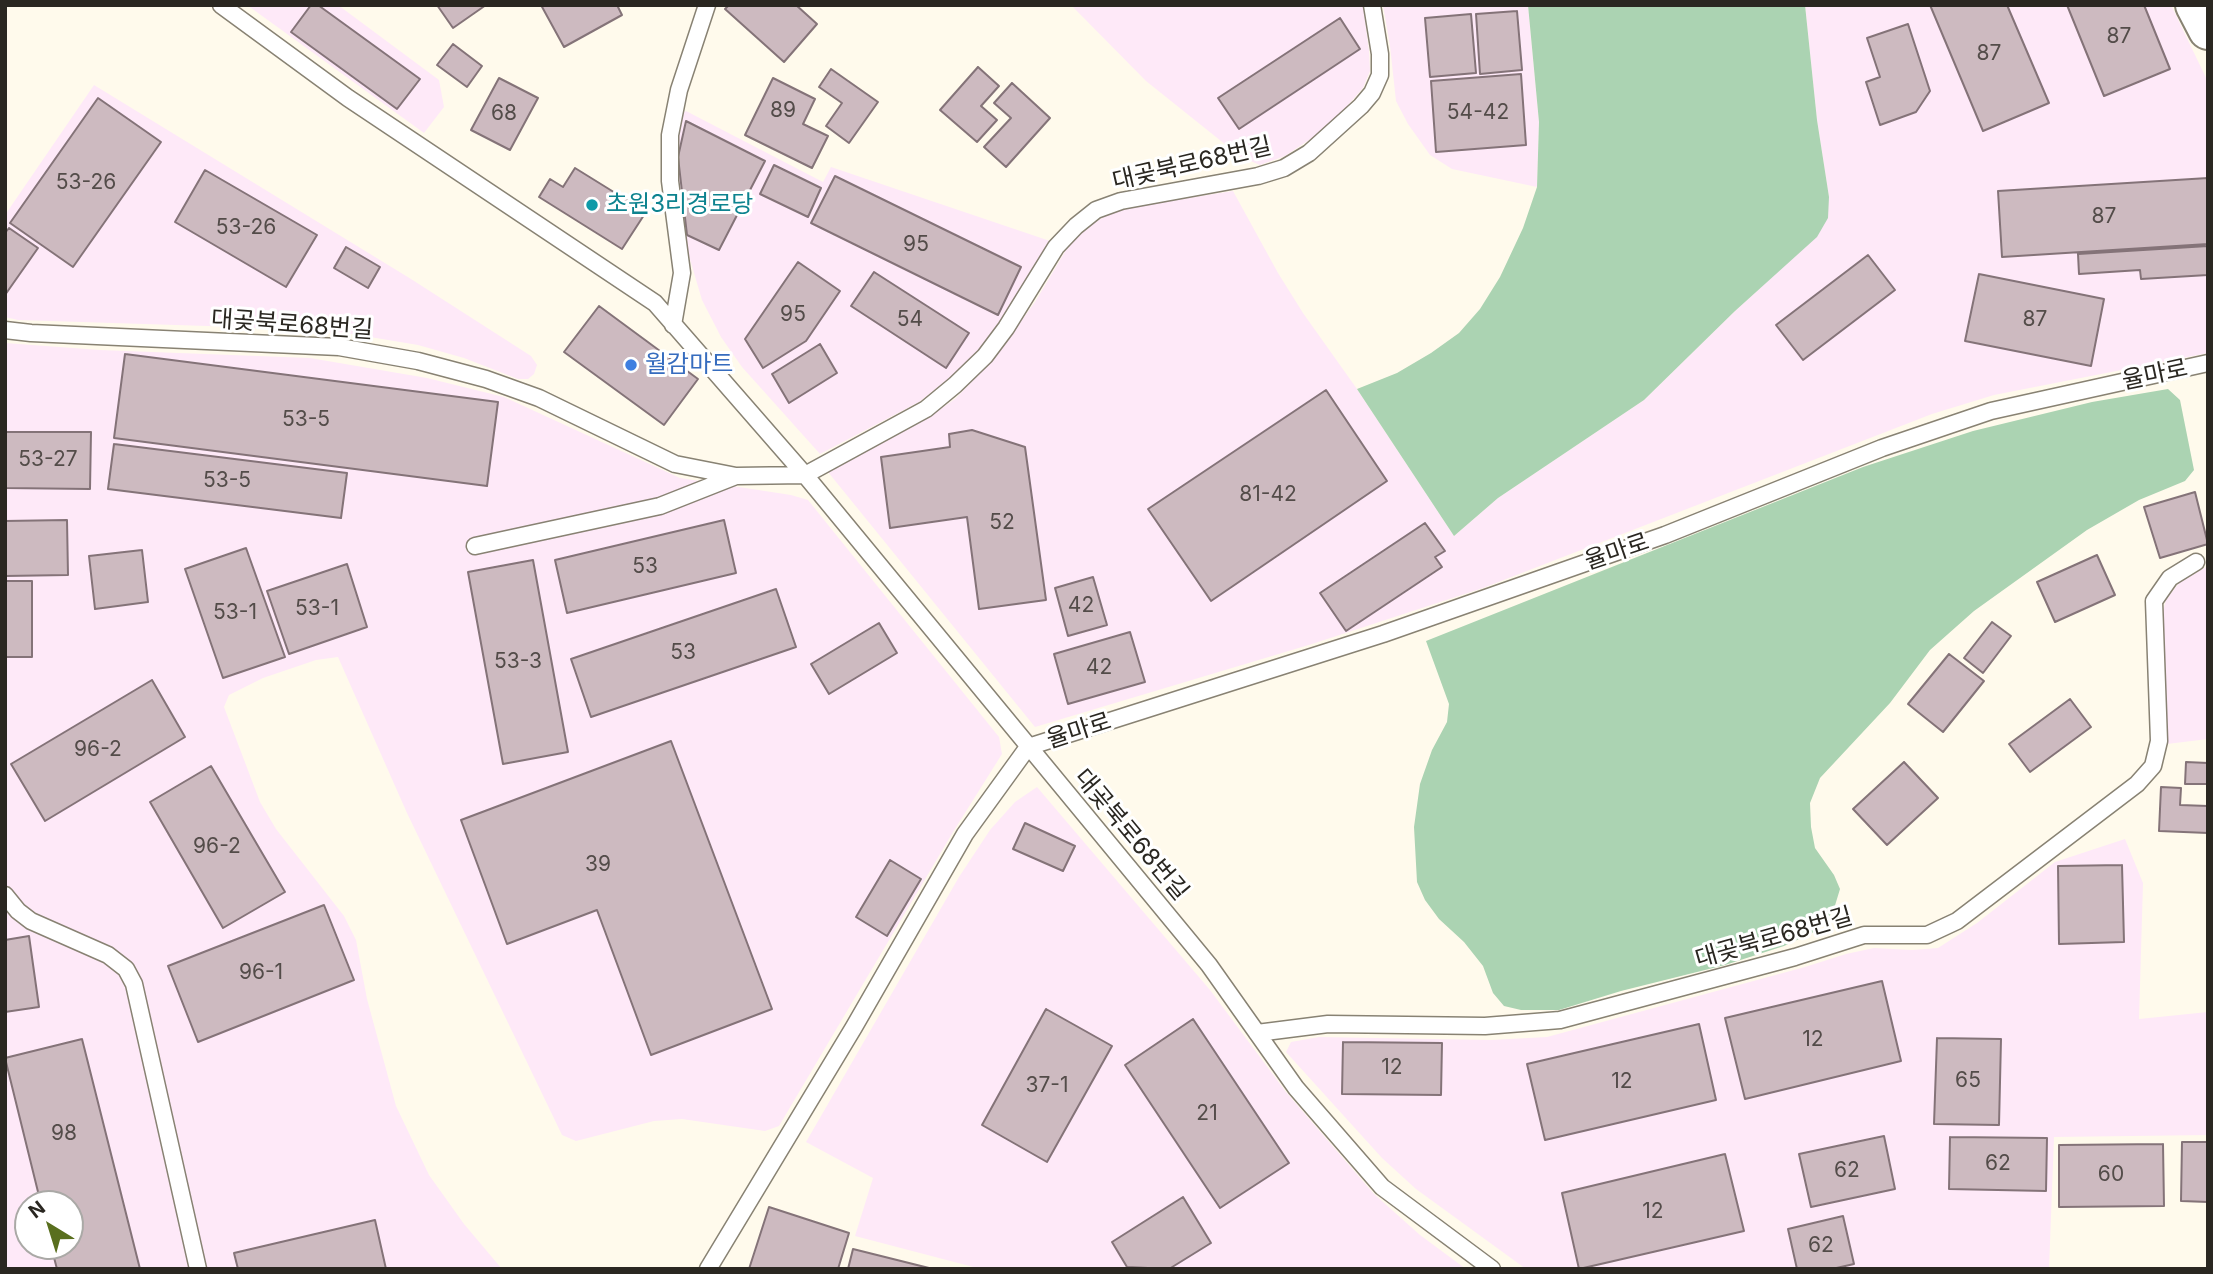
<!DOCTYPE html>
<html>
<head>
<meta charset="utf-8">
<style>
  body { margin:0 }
  #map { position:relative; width:2213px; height:1274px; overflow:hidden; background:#fffaec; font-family:Inter,sans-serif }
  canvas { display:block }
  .frame { position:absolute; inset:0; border:7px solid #2a2721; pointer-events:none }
  .north { position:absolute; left:14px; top:1190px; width:70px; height:70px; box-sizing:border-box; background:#fff; border:2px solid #aaa9a6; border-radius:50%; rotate:322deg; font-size:19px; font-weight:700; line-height:28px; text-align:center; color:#2a2721 }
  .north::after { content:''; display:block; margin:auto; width:24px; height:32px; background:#596f1e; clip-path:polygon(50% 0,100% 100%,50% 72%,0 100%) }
</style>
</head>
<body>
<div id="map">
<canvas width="2213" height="1274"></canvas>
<div class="frame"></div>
<div class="north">N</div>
</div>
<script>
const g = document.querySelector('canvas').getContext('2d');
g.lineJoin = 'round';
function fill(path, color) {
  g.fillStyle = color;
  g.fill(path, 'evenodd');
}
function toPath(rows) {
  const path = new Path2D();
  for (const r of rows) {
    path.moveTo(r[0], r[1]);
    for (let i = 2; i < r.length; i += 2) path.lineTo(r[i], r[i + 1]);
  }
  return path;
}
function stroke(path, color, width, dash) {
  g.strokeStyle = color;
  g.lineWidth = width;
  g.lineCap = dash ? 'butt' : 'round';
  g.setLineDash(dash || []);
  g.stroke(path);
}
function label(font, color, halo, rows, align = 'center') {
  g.font = font + ' Inter,"Noto Sans KR",sans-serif';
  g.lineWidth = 6;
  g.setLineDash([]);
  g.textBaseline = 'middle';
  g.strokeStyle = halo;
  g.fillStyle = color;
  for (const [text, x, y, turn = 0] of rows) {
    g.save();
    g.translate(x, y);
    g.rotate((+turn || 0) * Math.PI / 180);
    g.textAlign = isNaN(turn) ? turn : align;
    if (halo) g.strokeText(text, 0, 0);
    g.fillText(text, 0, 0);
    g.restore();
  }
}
const industrial = toPath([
  [247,5,338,5,439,80,444,107,424,133],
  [1071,5,1363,5,1369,51,1370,71,1363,88,1341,113,1315,136,1285,156,1260,165,1241,157,1146,81],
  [1383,5,1528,5,1539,122,1537,187,1452,169,1430,155,1408,124,1396,101,1390,46],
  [1805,5,2171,5,2208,82,2208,353,1994,395,1932,414,1483,588,1312,644,1035,727,828,472,923,421,955,399,992,361,1035,302,1069,245,1089,226,1107,215,1125,208,1233,191,1278,273,1303,313,1357,389,1454,536,1498,498,1644,400,1735,311,1817,236,1829,197,1817,120],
  [94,85,411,279,531,356,537,365,534,374,528,379,518,379,464,358,418,345,352,334,239,327,18,320,5,317,5,215],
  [686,111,823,182,831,167,1050,241,1004,317,979,351,953,375,919,402,820,454,742,367,721,337,702,300,684,239,674,157,681,115],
  [5,343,100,350,310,358,427,378,504,397,680,478,791,495,808,500,999,737,1002,754,953,832,779,1126,765,1131,682,1119,654,1121,576,1141,562,1135,407,813,338,657,316,660,263,678,229,695,224,707,260,802,276,829,344,916,356,940,367,999,396,1106,429,1175,464,1224,502,1269,5,1269],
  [28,1204,70,1204,70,1246,28,1246],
  [2208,566,2208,739,2167,744,2161,619,2166,600,2179,583],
  [1037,787,1210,990,1286,1092,1374,1194,1420,1235,1466,1269,981,1269,855,1236,873,1178,806,1142,959,877,990,830,1015,802],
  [2125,839,2143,883,2139,1019,2208,1012,2208,1135,2054,1137,2049,1269,1526,1269,1416,1189,1382,1158,1286,1052,1291,1042,1319,1037,1491,1040,1547,1037,1805,967,1846,954,1874,948,1912,950,1938,948,1977,923,2055,862]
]);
const green = toPath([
  [1528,5,1805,5,1817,120,1829,197,1828,218,1817,237,1735,311,1644,400,1498,498,1454,536,1357,389,1397,373,1431,353,1459,333,1480,309,1500,277,1523,228,1537,187,1539,122],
  [2168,389,2180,400,2194,470,2185,481,2139,500,2087,530,1974,611,1930,650,1890,703,1820,778,1810,803,1811,827,1815,848,1834,875,1840,889,1833,912,1812,933,1784,946,1725,965,1621,991,1559,1010,1521,1010,1504,1006,1493,993,1483,966,1464,942,1439,919,1425,900,1417,882,1414,827,1420,784,1432,750,1447,722,1449,704,1426,641,1863,467,1973,431,2092,402]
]);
const building = toPath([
  [311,5,318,5,420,79,397,109,291,32,311,5],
  [437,5,486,5,453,28,437,5],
  [541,5,617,5,622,15,564,47,541,5],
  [729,5,796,5,817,24,784,62,725,9,729,5],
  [1930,5,2007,5,2049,103,1983,131,1930,5],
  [2067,5,2144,5,2170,69,2104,96,2067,5],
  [1517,11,1522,70,1480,74,1476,14,1517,11],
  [1471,14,1476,73,1430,77,1425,18,1471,14],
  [1340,18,1360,49,1239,129,1218,98,1340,18],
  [1908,24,1930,91,1916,112,1880,125,1866,82,1880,77,1867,38,1908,24],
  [453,44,482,66,467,87,437,65,453,44],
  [978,67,999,86,981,106,997,120,977,142,940,110,978,67],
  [831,69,878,102,849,143,826,126,842,103,819,87,831,69],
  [1521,74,1526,145,1436,152,1431,81,1521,74],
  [499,78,538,98,510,150,471,130,499,78],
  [773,78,815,99,803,124,828,136,812,168,745,135,773,78],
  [1012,83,1050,118,1006,167,984,147,1011,118,994,103,1012,83],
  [98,98,161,142,73,267,10,223,98,98],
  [686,121,765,161,719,250,687,235,678,157,686,121],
  [774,165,821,188,808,217,760,194,774,165],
  [575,168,646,212,622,249,539,197,550,179,563,187,575,168],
  [205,170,317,235,286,287,175,222,205,170],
  [835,176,1021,267,998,315,811,223,835,176],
  [2208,178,2208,244,2002,257,1998,191,2208,178],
  [9,228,38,248,5,295,5,233,9,228],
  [2208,246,2208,275,2141,279,2140,270,2079,274,2078,254,2208,246],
  [346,247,380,267,368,288,334,268,346,247],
  [1868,255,1895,290,1803,360,1776,325,1868,255],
  [798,262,840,291,806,341,763,368,745,339,798,262],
  [874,272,969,333,946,368,851,306,874,272],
  [1979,274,2104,299,2091,366,1965,341,1979,274],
  [599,306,698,379,664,425,564,352,599,306],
  [820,344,837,373,789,403,772,374,820,344],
  [125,354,498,402,487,486,114,438,125,354],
  [1326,390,1387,481,1211,601,1148,509,1326,390],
  [972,430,1025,447,1046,600,979,609,967,517,890,528,881,457,950,447,949,434,972,430],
  [5,432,91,432,90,489,5,488,5,432],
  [114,444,347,473,341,518,108,489,114,444],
  [2195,492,2208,544,2160,558,2144,507,2195,492],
  [67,520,68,575,5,576,5,521,67,520],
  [724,520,736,573,567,613,555,560,724,520],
  [1425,523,1445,551,1435,557,1442,567,1346,631,1320,593,1425,523],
  [246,548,285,657,223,678,185,569,246,548],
  [142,550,148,602,95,609,89,556,142,550],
  [2097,555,2115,595,2055,622,2037,582,2097,555],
  [533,560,568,752,503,764,468,572,533,560],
  [347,564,367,627,289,654,267,591,347,564],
  [1093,577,1107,625,1068,636,1055,588,1093,577],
  [5,581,32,581,32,657,5,657,5,581],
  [776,589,796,647,591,717,571,659,776,589],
  [1992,622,2011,636,1983,673,1964,658,1992,622],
  [879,623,897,653,829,694,811,664,879,623],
  [1130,632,1145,682,1068,704,1054,654,1130,632],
  [1949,654,1984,681,1943,732,1908,704,1949,654],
  [152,680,185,737,45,821,11,764,152,680],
  [2070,699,2091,727,2030,772,2009,744,2070,699],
  [671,741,772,1009,651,1055,597,910,507,944,461,820,671,741],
  [1904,762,1938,798,1887,845,1853,809,1904,762],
  [2186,762,2208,763,2208,784,2185,784,2186,762],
  [211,766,285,892,223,928,150,802,211,766],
  [2161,787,2181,788,2180,805,2208,806,2208,833,2159,831,2161,787],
  [1025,823,1075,846,1063,871,1013,849,1025,823],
  [890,860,921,879,887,936,856,917,890,860],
  [2122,865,2124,942,2059,944,2058,866,2122,865],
  [324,905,354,980,198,1042,168,966,324,905],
  [29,936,39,1007,5,1012,5,940,29,936],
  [1882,981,1901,1061,1745,1099,1725,1018,1882,981],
  [1046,1009,1112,1046,1047,1162,982,1125,1046,1009],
  [1193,1019,1289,1163,1220,1208,1125,1065,1193,1019],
  [1699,1024,1716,1100,1545,1140,1527,1064,1699,1024],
  [1937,1038,2001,1039,1999,1125,1934,1124,1937,1038],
  [82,1039,140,1269,57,1269,51,1246,70,1246,70,1204,41,1204,5,1058,82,1039],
  [1343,1042,1442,1043,1441,1095,1342,1094,1343,1042],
  [1884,1136,1895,1189,1811,1207,1799,1154,1884,1136],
  [1950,1137,2047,1138,2046,1191,1949,1189,1950,1137],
  [2182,1142,2208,1142,2208,1202,2181,1201,2182,1142],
  [2163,1144,2164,1206,2059,1207,2059,1145,2163,1144],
  [1725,1154,1744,1231,1579,1269,1562,1193,1725,1154],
  [1183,1197,1211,1243,1169,1269,1127,1267,1112,1242,1183,1197],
  [769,1207,849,1233,838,1269,749,1269,769,1207],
  [1843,1216,1854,1264,1832,1269,1797,1269,1788,1229,1843,1216],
  [375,1220,386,1269,238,1269,234,1253,375,1220],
  [853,1249,933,1269,848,1269,853,1249]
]);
const lane = toPath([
  [221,5,348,98,655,303,805,475,1209,965,1296,1088,1382,1187,1492,1269],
  [673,325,682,273,670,181,670,135,679,90,707,5],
  [5,330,31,333,339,347,418,361,486,379,539,398,675,464,736,476,805,475,926,409,955,385,985,356,1006,328,1056,247,1076,226,1096,210,1121,201,1258,176,1284,168,1309,153,1361,106,1372,93,1380,75,1380,54,1372,5],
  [475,546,660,506,736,476],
  [5,895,18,911,31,921,108,955,126,969,134,984,198,1269],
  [1257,1033,1328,1024,1485,1026,1560,1020,1795,957,1864,935,1927,935,1957,921,2137,784,2153,766,2159,741,2154,601,2170,578,2196,562],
  [708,1269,854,1027,965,834,1028,747,1383,634,1665,535,1882,448,1991,411,2208,363]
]);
const secondary = toPath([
  [2195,5,2208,30]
]);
const markers = [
  [592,205,7,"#0f9aa8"],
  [631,365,7,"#3f7fe0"]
];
const numberNames = [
  ["87",2119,37],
  ["87",1989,54],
  ["89",783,111],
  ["54-42",1478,113],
  ["68",504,114],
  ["53-26",86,183],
  ["87",2104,217],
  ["53-26",246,228],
  ["95",916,245],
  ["95",793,315],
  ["54",910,320],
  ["87",2035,320],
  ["53-5",306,420],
  ["53-27",48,460],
  ["53-5",227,481],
  ["81-42",1268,495],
  ["52",1002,523],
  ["53",645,567],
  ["42",1081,606],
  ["53-1",317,609],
  ["53-1",235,613],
  ["53",683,653],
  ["53-3",518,662],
  ["42",1099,668],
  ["96-2",98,750],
  ["96-2",217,847],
  ["39",598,865],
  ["96-1",261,973],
  ["12",1813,1040],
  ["12",1392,1068],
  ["65",1968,1081],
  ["12",1622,1082],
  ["37-1",1047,1086],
  ["21",1207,1114],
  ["98",64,1134],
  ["62",1998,1164],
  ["62",1847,1171],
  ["60",2111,1175],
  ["12",1653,1212],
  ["62",1821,1246]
];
const streetNames = [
  ["대곶북로68번길",1192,164,-13],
  ["대곶북로68번길",292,325,4],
  ["율마로",2155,375,-12],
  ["율마로",1617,552,-19],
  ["율마로",1079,731,-18],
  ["대곶북로68번길",1131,835,50],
  ["대곶북로68번길",1774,938,-16]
];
const cultureNames = [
  ["초원3리경로당",606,205]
];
const shopNames = [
  ["월감마트",645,365]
];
fill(industrial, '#fee9f8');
fill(green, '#abd3b2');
fill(building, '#cdbac0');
stroke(building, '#847378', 2);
stroke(lane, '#888273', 19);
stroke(secondary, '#888273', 42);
stroke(lane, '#fff', 16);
stroke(secondary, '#fff', 38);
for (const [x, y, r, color] of markers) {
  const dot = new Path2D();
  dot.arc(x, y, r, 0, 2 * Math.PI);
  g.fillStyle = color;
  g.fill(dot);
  stroke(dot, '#fff', 2.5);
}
label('21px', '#534c49', null, numberNames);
label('24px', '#2a2721', '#fff', streetNames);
label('24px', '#0d838f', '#fff', cultureNames, 'left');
label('24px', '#366cbe', '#fff', shopNames, 'left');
</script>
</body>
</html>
